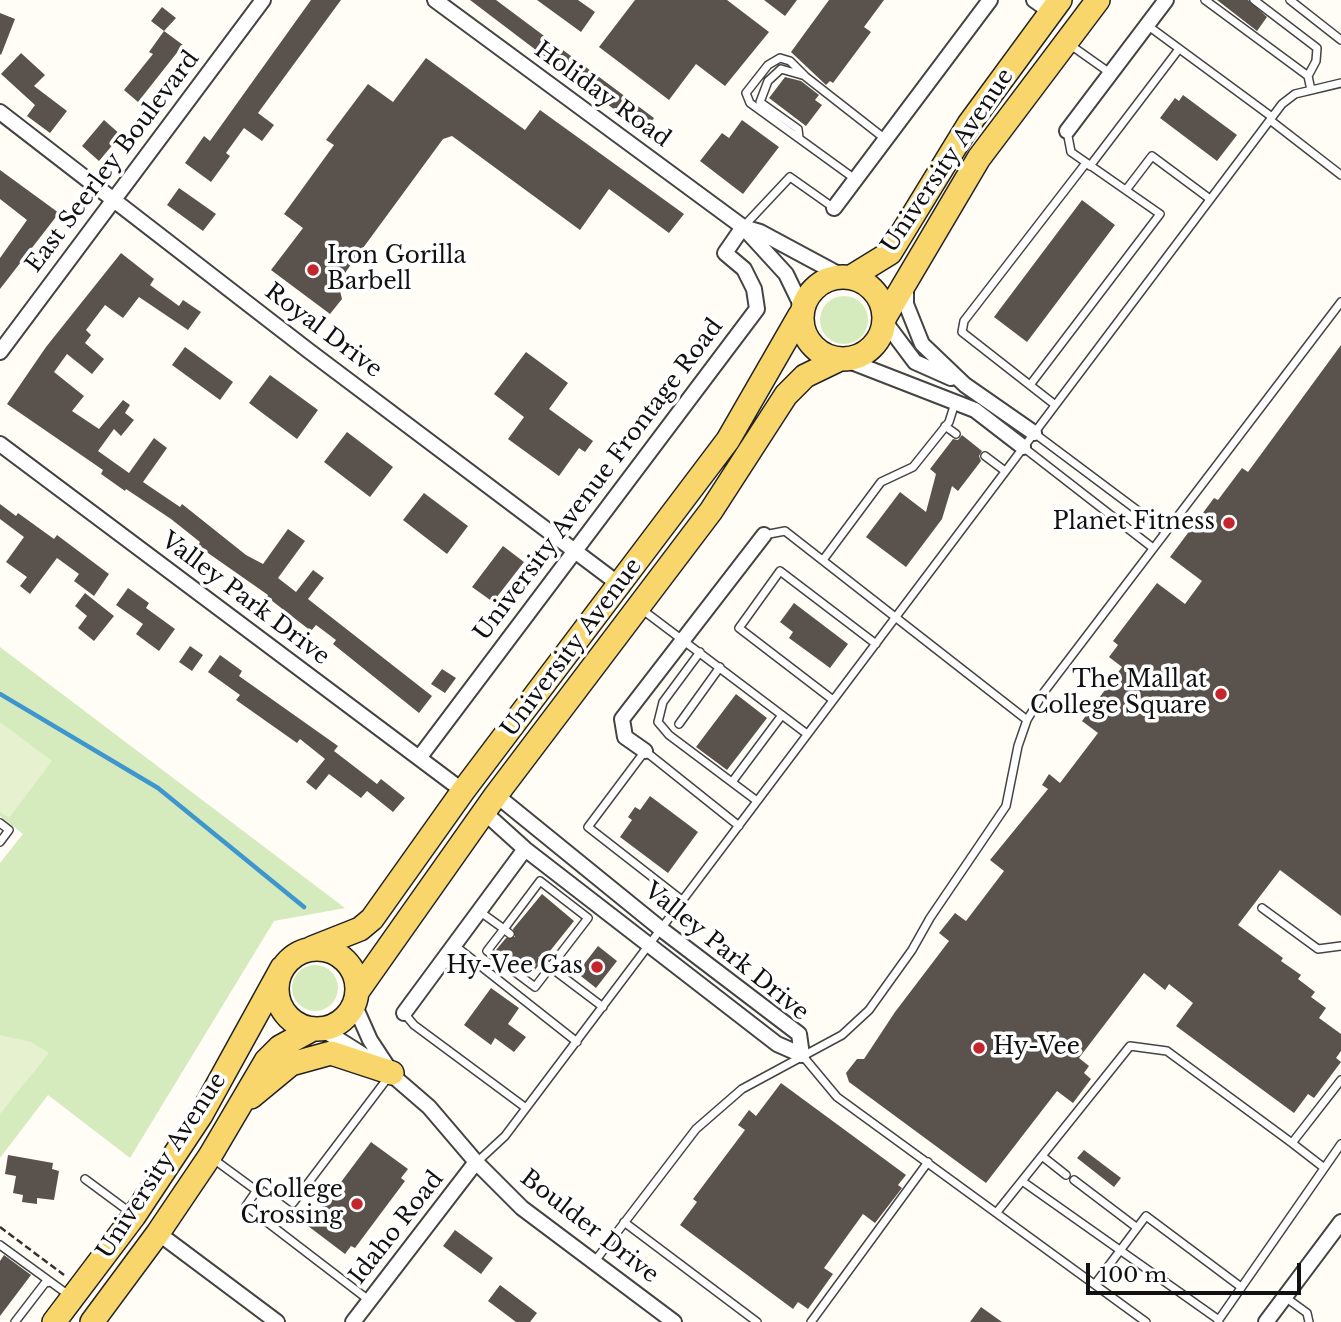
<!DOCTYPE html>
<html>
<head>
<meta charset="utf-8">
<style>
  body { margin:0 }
  #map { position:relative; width:1341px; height:1322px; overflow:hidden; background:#fffdf5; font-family:"Libre Baskerville",serif }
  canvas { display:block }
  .scale { position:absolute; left:1086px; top:1263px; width:215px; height:32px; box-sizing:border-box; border:4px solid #111; border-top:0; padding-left:9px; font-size:21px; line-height:24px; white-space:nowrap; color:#111; -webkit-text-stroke:5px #fff; paint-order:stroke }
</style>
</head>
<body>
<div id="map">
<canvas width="1341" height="1322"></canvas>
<div class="scale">100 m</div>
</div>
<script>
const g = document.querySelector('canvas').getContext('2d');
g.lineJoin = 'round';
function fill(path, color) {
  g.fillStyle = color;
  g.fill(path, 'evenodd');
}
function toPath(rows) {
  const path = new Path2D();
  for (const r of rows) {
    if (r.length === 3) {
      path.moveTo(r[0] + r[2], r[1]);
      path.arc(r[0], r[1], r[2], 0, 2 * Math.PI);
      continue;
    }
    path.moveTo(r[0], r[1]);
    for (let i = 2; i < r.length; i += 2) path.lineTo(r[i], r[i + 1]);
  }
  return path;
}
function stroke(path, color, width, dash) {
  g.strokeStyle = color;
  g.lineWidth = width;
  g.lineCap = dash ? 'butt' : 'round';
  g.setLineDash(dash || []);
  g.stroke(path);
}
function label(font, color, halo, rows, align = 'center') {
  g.font = font + ' "Libre Baskerville",serif';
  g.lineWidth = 7;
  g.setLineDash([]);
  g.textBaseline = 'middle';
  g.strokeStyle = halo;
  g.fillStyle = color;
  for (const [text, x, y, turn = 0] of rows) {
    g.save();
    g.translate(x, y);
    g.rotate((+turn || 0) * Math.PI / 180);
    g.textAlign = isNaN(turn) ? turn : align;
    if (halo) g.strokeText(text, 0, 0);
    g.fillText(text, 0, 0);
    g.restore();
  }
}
const green = toPath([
  [844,320,24],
  [0,647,345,908,274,921,130,1158,48,1095,0,1158,0,863,23,834,0,816],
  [315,988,23]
]);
const pitch = toPath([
  [0,722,52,761,9,818,0,812],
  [0,1035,31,1042,49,1053,0,1114]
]);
const stream = toPath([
  [0,694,158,788,304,907]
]);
const building = toPath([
  [311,0,341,0,258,113,274,125,262,141,244,128,226,153,230,156,211,182,185,163,204,136,210,141],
  [470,0,496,0,654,118,644,132],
  [537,0,578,0,595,12,581,32],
  [635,0,727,0,769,32,725,86,696,64,669,100,599,47],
  [764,0,797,0,785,16],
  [829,0,884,0,864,27,871,32,833,83,830,81,826,85,791,52],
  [1217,0,1248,0,1267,17,1257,31],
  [162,7,176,18,164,31,151,21],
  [0,13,15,19,1,55,0,54],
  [164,31,183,45,138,102,124,90,153,54,149,52],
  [21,53,45,75,34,86,67,111,50,133,27,116,35,105,1,74],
  [426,58,525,130,540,110,684,214,669,233,609,189,580,230,452,136,443,139,352,263,338,283,342,299,330,314,271,270,303,228,284,214,334,145,326,140,368,84,393,102],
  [785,77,801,81,819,95,815,100,822,105,806,126,769,98],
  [1183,95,1237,135,1217,161,1160,118,1175,98,1179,101],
  [104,120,121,135,99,161,82,146],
  [742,120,779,147,743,194,700,161,722,133,729,138],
  [0,170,59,213,0,289,0,258,27,220,0,199],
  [179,188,216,214,203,231,167,205],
  [1082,200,1115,225,1027,342,994,317],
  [121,253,154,279,150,285,179,306,183,300,201,312,188,330,139,297,123,318,105,305,86,330,91,335,85,343,104,359,92,374,67,354,54,372,84,396,72,411,99,429,123,400,130,405,125,413,134,420,121,436,114,429,98,451,129,473,154,438,167,448,143,482,180,507,182,504,246,555,263,564,288,529,305,541,278,578,296,592,313,570,324,578,308,599,432,696,419,713,333,644,336,640,316,625,311,631,267,597,268,595,198,546,200,542,171,519,126,489,125,491,101,474,103,470,7,404,46,347],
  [1341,345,1341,916,1280,870,1238,925,1283,958,1281,961,1301,975,1298,979,1315,992,1311,997,1326,1008,1319,1018,1341,1034,1341,1051,1336,1058,1341,1062,1314,1098,1308,1094,1294,1113,1176,1026,1193,1003,1169,984,1165,990,1144,973,1079,1058,1089,1066,1084,1073,1091,1079,1073,1103,1057,1091,986,1183,849,1082,846,1073,857,1059,864,1059,895,1012,949,941,939,933,955,913,966,921,1004,871,990,860,1048,789,1042,785,1049,774,1060,783,1098,733,1082,721,1122,667,1109,657,1118,645,1113,641,1157,583,1185,604,1202,581,1170,557,1214,498,1218,500,1242,468,1248,472],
  [185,347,233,382,220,400,172,365],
  [526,352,568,383,549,409,593,441,585,452,579,448,559,476,508,439,524,417,494,394],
  [270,375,318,410,297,439,249,403],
  [347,432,393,467,370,497,324,462],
  [962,435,982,451,979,456,981,461,958,491,952,486,942,519,906,567,866,537,900,492,926,512,936,474,930,469,953,439,958,440],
  [424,493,468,526,447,554,403,520],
  [0,504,16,516,18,513,54,539,57,535,109,574,94,596,74,581,79,574,57,558,30,594,20,586,27,577,6,562,24,537,0,519],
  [503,546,524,562,493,602,472,587],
  [128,588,149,603,146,608,175,629,159,651,136,634,143,624,116,605],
  [85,593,114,616,94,641,78,628,87,616,75,606],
  [794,603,848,644,830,668,789,638,793,632,780,622],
  [190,646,203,655,192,671,179,662],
  [220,655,242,671,239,676,338,746,334,751,377,784,381,779,405,798,393,812,367,791,361,798,329,774,316,790,306,782,325,759,300,739,297,743,236,700,240,695,208,672],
  [442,669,456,678,445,693,431,684],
  [736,694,767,718,727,770,696,747],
  [650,796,698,832,668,873,620,837,632,820,628,817,635,807,640,810],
  [542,894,574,921,546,956,538,957,538,966,530,976,496,950,506,938,515,937,513,929],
  [598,946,617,961,596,988,577,973],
  [491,988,519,1008,508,1024,526,1037,514,1052,495,1038,491,1045,464,1025],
  [781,1083,906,1175,898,1185,902,1188,875,1223,863,1214,824,1268,833,1274,808,1309,798,1302,793,1309,680,1225,697,1202,693,1199,745,1130,738,1125,749,1110,756,1116],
  [371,1142,408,1169,401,1178,405,1181,355,1248,351,1246,345,1254,308,1226],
  [1084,1150,1121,1178,1114,1187,1077,1158],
  [8,1155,53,1163,52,1169,59,1171,54,1200,37,1198,37,1204,22,1202,23,1195,13,1193,16,1176,5,1174],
  [455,1230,493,1258,481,1274,443,1246],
  [4,1255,31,1275,0,1316,0,1261],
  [500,1285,537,1313,530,1322,516,1322,488,1301],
  [981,1307,1002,1322,970,1322]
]);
const path = toPath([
  [0,1227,64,1275]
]);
const service = toPath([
  [1205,0,1308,76,1311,90],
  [1254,0,1317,48,1316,61,1308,76],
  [1290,0,1341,40],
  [1147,25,1272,117],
  [1069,44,1110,73],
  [1270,120,1341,175],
  [799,138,798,129,760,102,768,81,781,69,802,75],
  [1090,166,1179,49],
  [855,179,750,103,746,93,768,65,780,58,790,61,806,77,884,138],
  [1126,190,1152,156,1210,199],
  [744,226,790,177,834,208],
  [1030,385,1160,214,1071,152,1067,131],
  [1054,404,962,332,964,321,1086,163],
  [945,426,956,434],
  [1034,433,1165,531],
  [1023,447,1153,548],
  [985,456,1005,471],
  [764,535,785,531,1027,720],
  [823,560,881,482,913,467,949,422,955,403],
  [640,608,807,734],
  [700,652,663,702,658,722,669,735,757,801],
  [833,700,739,628,780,571,876,644],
  [679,724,720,667],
  [732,782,782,715],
  [0,823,9,830,0,842],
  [683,901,588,827,645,751,739,826],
  [1262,908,1318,949,1341,946],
  [479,911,504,929,487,951,535,987,588,918,540,881,504,929,510,934],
  [454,945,577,1042],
  [542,961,603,1007],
  [404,1013,414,1025,526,1108],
  [802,1055,837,1097,1146,1322],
  [1292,1143,1323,1167],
  [1042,1156,1066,1175],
  [212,1158,257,1191],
  [477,1162,505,1136,1282,104,1295,94,1341,83],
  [85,1179,131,1213],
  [1074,1180,1136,1227],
  [1022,1181,1219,1320],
  [997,1212,1130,1046,1167,1051,1292,1143,1341,1080],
  [624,1222,757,1322],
  [0,1245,70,1296],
  [595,1261,696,1129,742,1089,842,1035,869,1010,912,950,930,918,1006,806,1018,746,1027,720,1044,692,1341,302],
  [1095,1284,1146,1216,1241,1287],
  [1285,1297,1307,1313,1309,1322],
  [370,1301,246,1206,263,1181,293,1203,390,1075],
  [1218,1321,1341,1144],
  [15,1322,45,1283,50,1282],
  [811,1322,928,1162]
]);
const minor = toPath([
  [435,0,743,227,786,274,802,307],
  [1034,0,1051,12],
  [0,112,309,351,620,585],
  [1067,131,1166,0],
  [834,208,990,0],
  [743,227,760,232,840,275],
  [906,286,906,304,922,344,965,385,1034,433],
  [885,322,915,362,951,378],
  [0,352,263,0],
  [849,361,975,410,1023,447],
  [0,444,463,791],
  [645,751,625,737,622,719,764,535],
  [419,758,757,309,754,289,744,269,725,253,743,227],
  [496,795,661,929,799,1034,802,1055],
  [484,812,525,849,777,1044,802,1055],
  [354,1004,370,1040,391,1072],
  [404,1013,525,849],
  [322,1029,368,1058],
  [385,1069,429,1107,476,1162,522,1208,674,1322],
  [158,1233,277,1322],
  [353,1322,476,1162],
  [1266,1322,1341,1222]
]);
const primary = toPath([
  [843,318,41],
  [851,277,890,253,969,124,1060,0],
  [885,317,979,158,1098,0],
  [312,948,360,929,372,919,463,791,728,440,800,315],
  [317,989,40],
  [357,992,496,795,711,511,786,395,805,376,836,361],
  [251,1097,291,1064,331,1053,392,1073],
  [54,1322,134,1216,201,1115,282,968],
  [92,1322,158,1233,210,1156,266,1061,280,1047,313,1029]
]);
const markers = [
  [313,270,7,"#c4262e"],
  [1229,523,7,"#c4262e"],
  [1221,694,7,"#c4262e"],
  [597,967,7,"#c4262e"],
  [979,1048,7,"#c4262e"],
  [357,1204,7,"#c4262e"]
];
const streetNames = [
  ["Holiday Road",602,95,36],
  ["University Avenue",948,161,-56],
  ["East Seerley Boulevard",113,162,-53],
  ["Royal Drive",323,331,37],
  ["University Avenue Frontage Road",599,480,-53],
  ["Valley Park Drive",245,599,37],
  ["University Avenue",572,648,-53],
  ["Valley Park Drive",726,952,39],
  ["University Avenue",162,1166,-57],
  ["Boulder Drive",589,1227,38],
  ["Idaho Road",397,1228,-52]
];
const poiNames = [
  ["Iron Gorilla",327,257,"left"],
  ["Barbell",327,283,"left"],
  ["Planet Fitness",1215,523],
  ["The Mall at",1207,681],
  ["College Square",1207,707],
  ["Hy-Vee Gas",583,967],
  ["Hy-Vee",993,1048,"left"],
  ["College",343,1191],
  ["Crossing",343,1217]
];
fill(green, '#d5ebbd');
fill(pitch, '#e6f2cf');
stroke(stream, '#3f96cf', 4.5);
fill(building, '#5a524d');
stroke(service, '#444', 10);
stroke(minor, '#444', 18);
stroke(primary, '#222', 26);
stroke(path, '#333', 2.5, [7, 3.5]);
stroke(service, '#fff', 7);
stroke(minor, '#fff', 14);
stroke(primary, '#f9d66b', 23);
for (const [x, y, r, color] of markers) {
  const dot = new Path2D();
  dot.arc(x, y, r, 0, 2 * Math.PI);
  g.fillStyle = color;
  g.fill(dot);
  stroke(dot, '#fff', 2.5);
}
label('23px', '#111', '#fff', streetNames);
label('23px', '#111', '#fff', poiNames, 'right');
</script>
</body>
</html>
